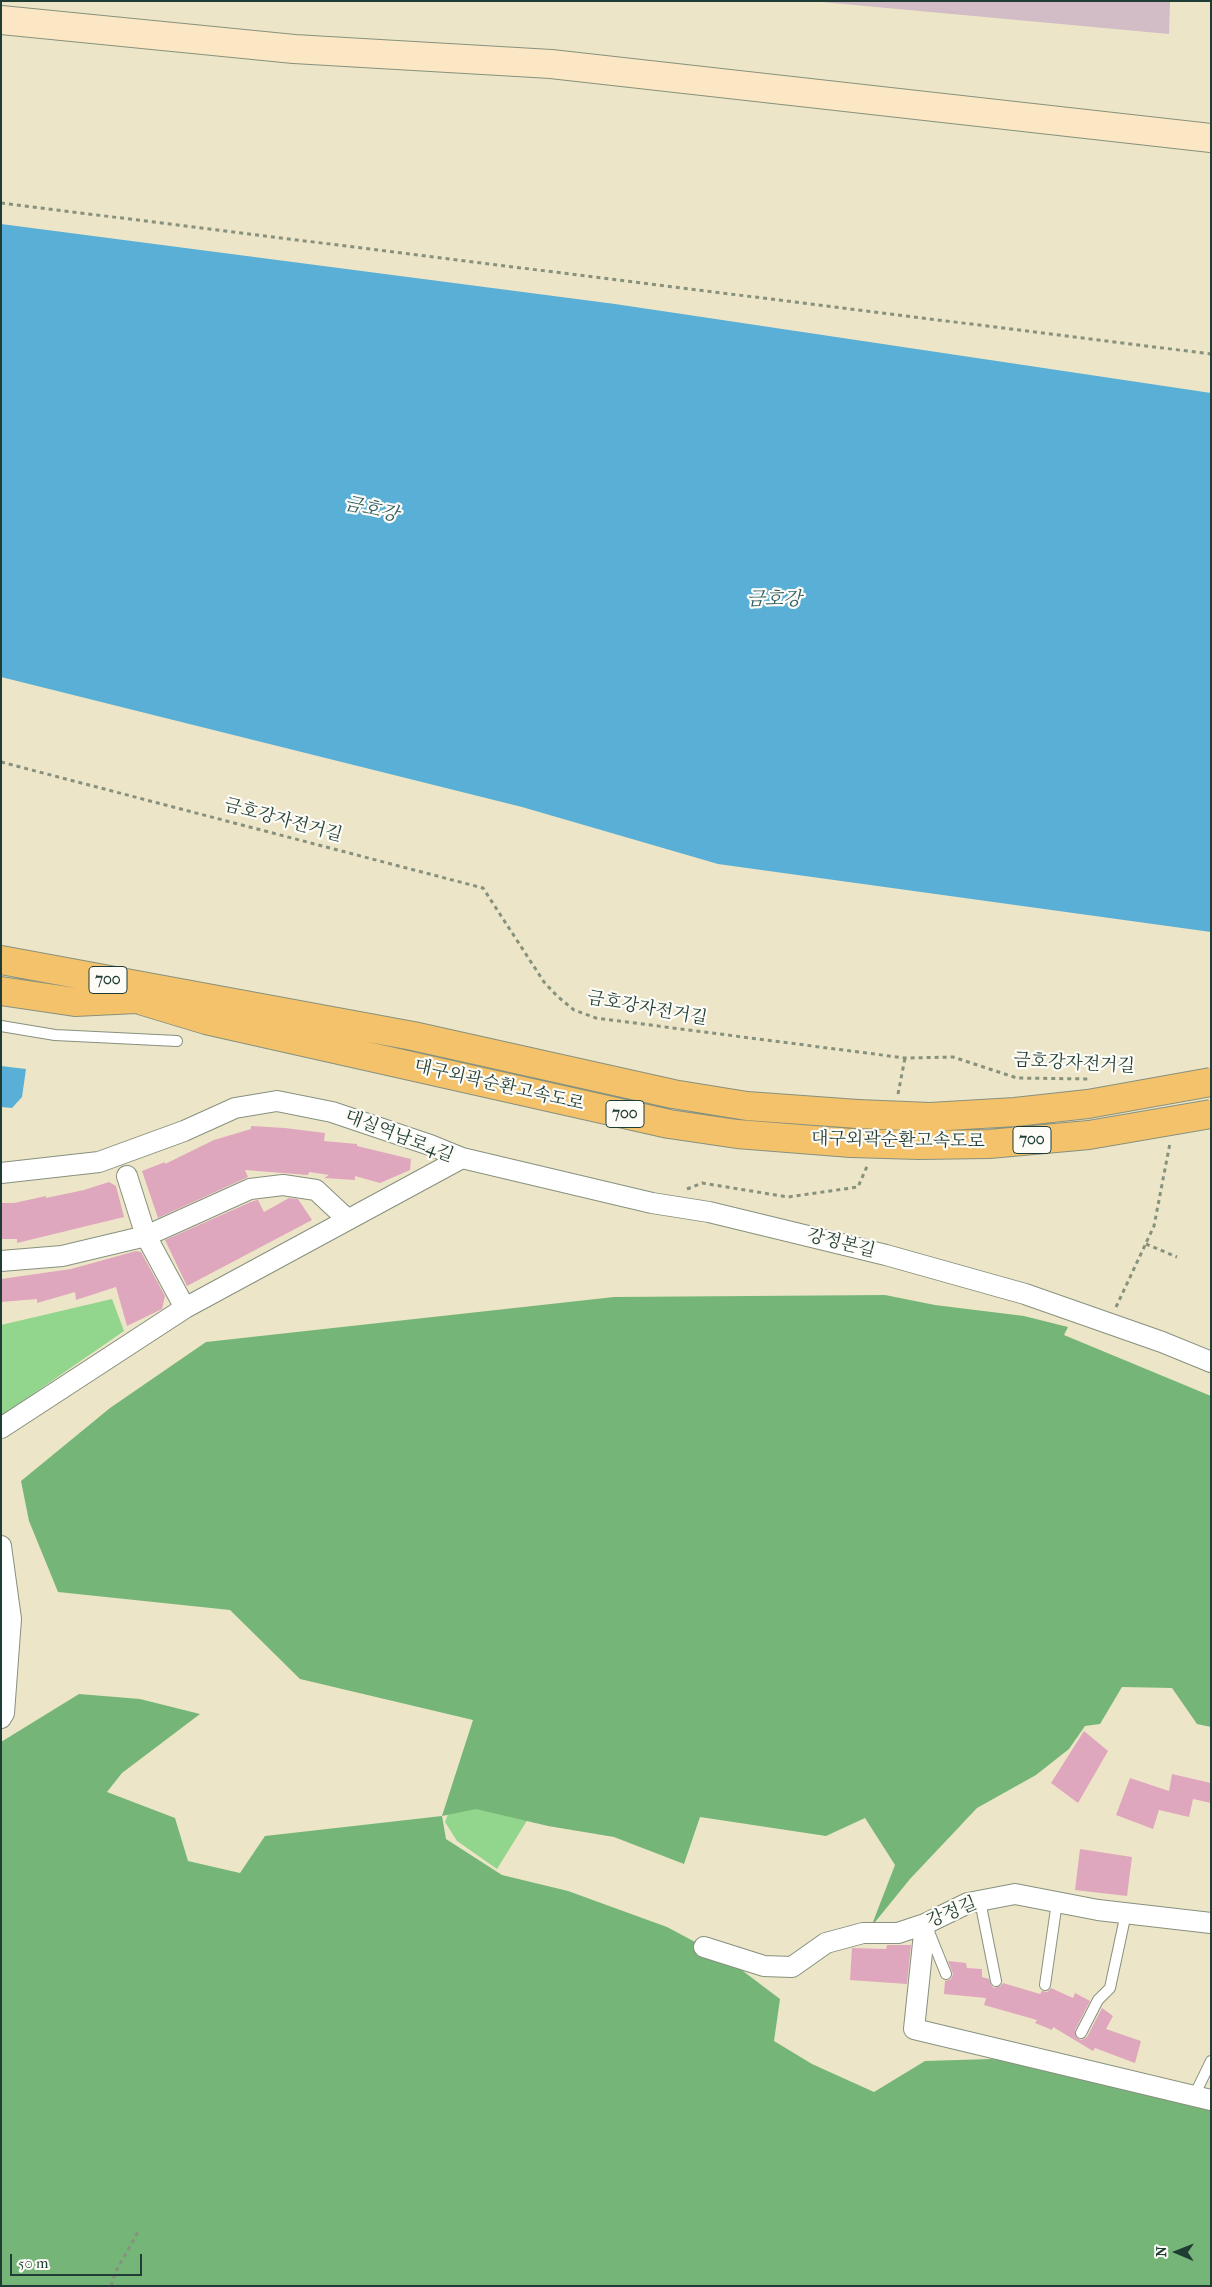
<!DOCTYPE html>
<html>
<head>
<meta charset="utf-8">
<style>
  body { margin:0 }
  #map { position:relative; width:1212px; height:2287px; overflow:hidden; background:#ede5c7; font-family:"IM FELL French Canon",serif }
  canvas { display:block }
  .frame { position:absolute; inset:0; border:2px solid #1f3d34; pointer-events:none }
  .north { position:absolute; left:1152px; top:2227px; width:50px; height:50px; -webkit-text-stroke:4px #fdfcf7; paint-order:stroke; rotate:271deg; font-size:14px; font-weight:700; line-height:20px; text-align:center; color:#1f3d34 }
  .north::after { content:''; display:block; margin:auto; width:18px; height:22px; background:#1f3d34; clip-path:polygon(50% 0,100% 100%,50% 72%,0 100%) }
  .scale { position:absolute; left:10px; top:2254px; width:132px; height:22px; box-sizing:border-box; border:2px solid #1f3d34; border-top:0; padding-left:6px; font-size:15px; line-height:18px; white-space:nowrap; color:#1f3d34; -webkit-text-stroke:4px #fdfcf7; paint-order:stroke }
</style>
</head>
<body>
<div id="map">
<canvas width="1212" height="2287"></canvas>
<div class="frame"></div>
<div class="north">N</div>
<div class="scale">50 m</div>
</div>
<script>
const g = document.querySelector('canvas').getContext('2d');
g.lineJoin = 'round';
function fill(path, color) {
  g.fillStyle = color;
  g.fill(path, 'evenodd');
}
function toPath(rows) {
  const path = new Path2D();
  for (const r of rows) {
    path.moveTo(r[0], r[1]);
    for (let i = 2; i < r.length; i += 2) path.lineTo(r[i], r[i + 1]);
  }
  return path;
}
function stroke(path, color, width, dash) {
  g.strokeStyle = color;
  g.lineWidth = width;
  g.lineCap = dash ? 'butt' : 'round';
  g.setLineDash(dash || []);
  g.stroke(path);
}
function label(font, color, halo, rows, align = 'center') {
  g.font = font + ' "IM FELL French Canon","Noto Serif KR",serif';
  g.lineWidth = 4.5;
  g.setLineDash([]);
  g.textBaseline = 'middle';
  g.strokeStyle = halo;
  g.fillStyle = color;
  for (const [text, x, y, turn = 0] of rows) {
    g.save();
    g.translate(x, y);
    g.rotate((+turn || 0) * Math.PI / 180);
    g.textAlign = isNaN(turn) ? turn : align;
    if (halo) g.strokeText(text, 0, 0);
    g.fillText(text, 0, 0);
    g.restore();
  }
}
const industrial = toPath([
  [811,1,1170,1,1169,34]
]);
const green = toPath([
  [112,1299,124,1331,1,1416,1,1325],
  [456,1795,528,1819,497,1869,457,1841,445,1822]
]);
const forest = toPath([
  [885,1295,935,1305,1024,1316,1068,1327,1064,1335,1211,1396,1211,1727,1197,1724,1172,1688,1122,1687,1100,1724,1085,1726,1069,1749,1036,1775,977,1808,910,1879,871,1927,895,1865,865,1818,826,1836,700,1817,684,1864,614,1837,548,1826,476,1809,442,1816,446,1839,502,1875,568,1891,667,1927,727,1959,780,1999,774,2041,812,2064,874,2092,925,2061,991,2059,1131,2071,1211,2104,1211,2286,1,2286,1,1742,79,1694,140,1699,200,1714,122,1773,107,1792,175,1818,188,1861,240,1873,265,1836,442,1816,473,1720,300,1679,230,1610,58,1592,29,1521,21,1481,110,1408,206,1342,614,1297]
]);
const water = toPath([
  [1,224,615,304,1211,393,1211,932,718,864,522,807,1,677],
  [1,1066,26,1069,22,1097,12,1108,1,1107]
]);
const building = toPath([
  [251,1126,285,1128,325,1133,324,1141,357,1144,357,1146,411,1159,410,1170,380,1183,355,1176,355,1180,324,1178,329,1175,309,1172,308,1175,245,1170,248,1177,158,1218,142,1171,165,1162,165,1164,214,1140,251,1129],
  [109,1182,116,1186,124,1217,17,1243,17,1239,1,1239,1,1203,14,1203,46,1196,46,1198,84,1190],
  [289,1198,298,1199,312,1220,187,1286,165,1240,253,1201,258,1200,264,1212],
  [136,1251,141,1252,165,1296,162,1309,127,1326,116,1287,76,1300,75,1292,37,1303,37,1299,1,1302,1,1279,71,1269],
  [1084,1731,1108,1751,1078,1803,1051,1783],
  [1172,1774,1211,1783,1211,1803,1193,1799,1189,1817,1159,1810,1153,1829,1116,1815,1130,1778,1169,1791],
  [1080,1849,1132,1857,1127,1896,1075,1890],
  [887,1945,911,1945,907,1984,850,1980,852,1948,886,1949],
  [948,1961,966,1963,967,1968,982,1969,982,1977,989,1979,991,1985,994,1988,1000,1986,1003,1983,1040,1994,1042,1991,1047,1992,1051,1988,1073,1998,1075,1993,1090,2001,1075,2030,1076,2037,1081,2040,1087,2037,1102,2008,1113,2016,1106,2029,1141,2041,1135,2063,1095,2048,1093,2051,1053,2027,1052,2030,1035,2023,1037,2020,984,2005,986,1998,944,1994,945,1981,951,1979,953,1974]
]);
const path = toPath([
  [1,203,1211,354],
  [1,762,483,888,544,982,557,996,574,1010,596,1018,905,1058,953,1057,1017,1078,1091,1079],
  [898,1094,905,1058],
  [687,1189,702,1183,788,1197,858,1187,868,1164],
  [1146,1244,1177,1257],
  [1116,1307,1154,1226,1170,1143],
  [111,2286,115,2273,138,2232]
]);
const service = toPath([
  [1,1026,55,1035,177,1041],
  [980,1901,996,1981],
  [929,1932,946,1974],
  [1045,1985,1057,1902],
  [1081,2033,1098,2000,1110,1988,1126,1913],
  [1194,2096,1211,2061]
]);
const minor = toPath([
  [1,1173,99,1162,184,1131,235,1108,277,1101,332,1112,430,1145,462,1158,652,1203,709,1212,886,1255,1025,1294,1162,1342,1211,1362],
  [127,1176,146,1236,185,1308],
  [1,1261,62,1256,146,1236,250,1189,283,1185,316,1190,347,1219],
  [1,1428,185,1308,462,1158],
  [1,1546,11,1619,4,1713,1,1718],
  [925,1924,914,2029,1211,2100],
  [704,1947,764,1966,792,1967,826,1943,863,1933,898,1933,925,1924,968,1903,1015,1894,1098,1910,1211,1923]
]);
const secondary = toPath([
  [1,20,294,49,551,64,1211,138]
]);
const motorway = toPath([
  [1,960,413,1036,673,1094,747,1106,858,1114],
  [1,991,75,1002,136,999],
  [143,1001,206,1020,669,1124,737,1134,851,1143]
]);
const motorwayBridge = toPath([
  [858,1114,930,1117,1015,1112,1088,1104,1211,1082],
  [851,1143,919,1145,989,1144,1089,1135,1211,1114]
]);
const shields = [
  [108,980,38],
  [625,1114,38],
  [1032,1140,38]
];
const shieldNames = [
  ["700",108,980],
  ["700",625,1114],
  ["700",1032,1140]
];
const streetNames = [
  ["금호강자전거길",283,821,15],
  ["금호강자전거길",647,1009,10],
  ["금호강자전거길",1074,1064,3],
  ["대구외곽순환고속도로",499,1086,13],
  ["대실역남로4길",399,1137,21],
  ["대구외곽순환고속도로",898,1141,1],
  ["강정본길",841,1244,14],
  ["강정길",952,1913,-22]
];
const waterNames = [
  ["금호강",371,510,13],
  ["금호강",774,600]
];
fill(industrial, '#d2bdc6');
fill(green, '#92d58d');
fill(forest, '#75b678');
fill(water, '#59afd6');
fill(building, '#dfa7bd');
stroke(service, '#86917e', 12);
stroke(minor, '#86917e', 22);
stroke(secondary, '#86917e', 30);
stroke(motorway, '#86917e', 30);
stroke(path, '#86917e', 3, [4, 4]);
stroke(service, '#fff', 10);
stroke(minor, '#fff', 20);
stroke(secondary, '#fbe7c3', 28);
stroke(motorway, '#f4c26a', 28);
stroke(motorwayBridge, '#86917e', 30, []);
stroke(motorwayBridge, '#f4c26a', 28);
for (const [x, y, w] of shields) {
  const box = new Path2D();
  box.roundRect(x - w / 2, y - 13.5, w, 27, 4);
  g.fillStyle = '#fdfcf7';
  g.fill(box);
  stroke(box, '#1f3d34', 1);
}
label('bold 16px', '#1f3d34', null, shieldNames);
label('18px', '#1f3d34', '#fdfcf7', streetNames);
label('italic 19px', '#305f65', '#fdfcf7', waterNames);
</script>
</body>
</html>
